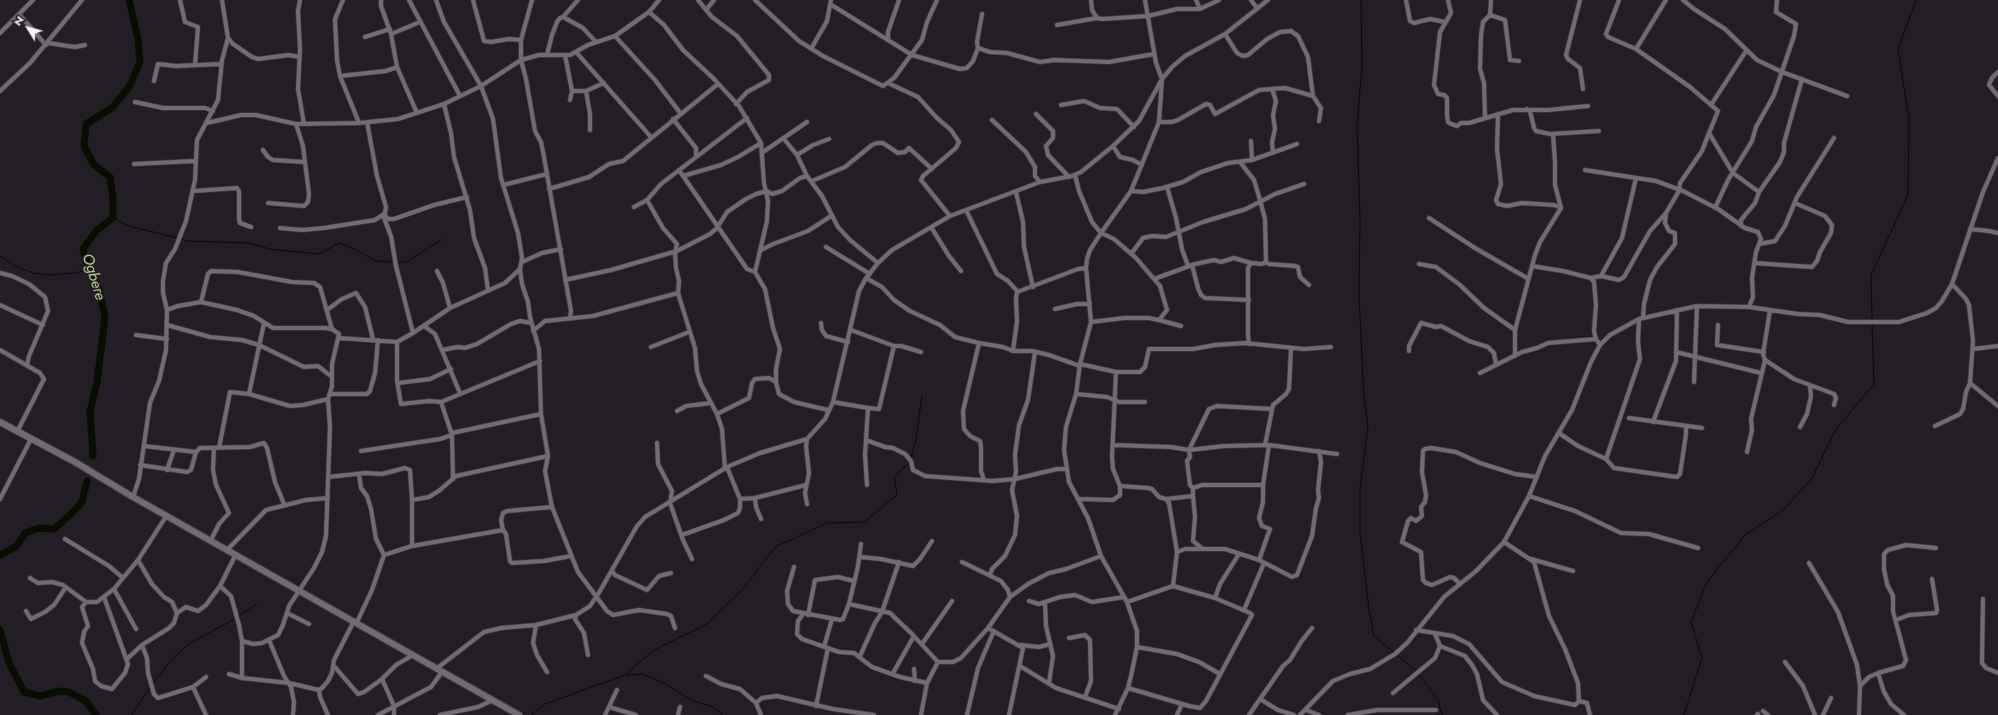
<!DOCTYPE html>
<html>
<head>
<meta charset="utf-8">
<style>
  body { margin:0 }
  #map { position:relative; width:1998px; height:715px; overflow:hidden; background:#231e26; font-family:Jost,sans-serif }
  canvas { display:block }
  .north { position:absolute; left:8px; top:8px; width:40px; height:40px; -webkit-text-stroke:3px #231e26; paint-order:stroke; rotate:307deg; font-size:11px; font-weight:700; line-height:16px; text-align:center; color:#f7f3f9 }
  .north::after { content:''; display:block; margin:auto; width:14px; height:18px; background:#f7f3f9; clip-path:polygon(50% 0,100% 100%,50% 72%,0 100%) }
</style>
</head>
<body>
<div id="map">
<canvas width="1998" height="715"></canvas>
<div class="north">N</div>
</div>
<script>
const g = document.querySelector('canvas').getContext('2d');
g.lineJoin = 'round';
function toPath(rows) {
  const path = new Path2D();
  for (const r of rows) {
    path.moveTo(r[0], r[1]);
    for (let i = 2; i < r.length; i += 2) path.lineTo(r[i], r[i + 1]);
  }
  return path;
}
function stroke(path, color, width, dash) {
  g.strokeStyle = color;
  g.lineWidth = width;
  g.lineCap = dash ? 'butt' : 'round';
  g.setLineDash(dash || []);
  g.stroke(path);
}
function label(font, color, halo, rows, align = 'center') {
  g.font = font + ' Jost,sans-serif';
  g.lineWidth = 3;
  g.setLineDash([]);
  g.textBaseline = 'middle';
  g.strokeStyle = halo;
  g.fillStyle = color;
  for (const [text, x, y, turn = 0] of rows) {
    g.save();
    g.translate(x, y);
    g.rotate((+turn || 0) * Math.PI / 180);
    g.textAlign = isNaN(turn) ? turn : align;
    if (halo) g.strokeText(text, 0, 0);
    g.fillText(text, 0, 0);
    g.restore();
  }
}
const stream = toPath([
  [1361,0,1362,67,1357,125,1360,218,1359,295,1364,400,1368,426,1360,489,1360,533,1369,610,1374,636,1395,653],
  [113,218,129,226,178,238],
  [181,239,188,241,250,243,269,249,319,254,339,243,354,249,376,261,393,262],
  [0,256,13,265,33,273,49,275,76,273,89,269],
  [396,262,406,262,441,240],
  [1872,320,1871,275,1908,195,1909,118,1898,49,1916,0],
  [911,458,916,439,922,395],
  [239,616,257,604],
  [0,639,3,640],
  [1397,655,1416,671],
  [1418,673,1438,700,1442,715],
  [626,675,642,674,664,683,693,701,713,707,723,715],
  [152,684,173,658,190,643,235,619],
  [132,715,150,687],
  [531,715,545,704,625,675,654,650,707,624,743,589,775,547,827,523,864,522,897,495,894,476,910,463],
  [1684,715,1702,658,1691,622,1707,582,1745,535,1783,510,1812,478,1836,429,1874,384,1872,323]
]);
const river = toPath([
  [93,456,90,411,97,382,105,317,99,290,89,269,83,249,97,230,113,218,113,198,110,177,94,165,84,146,86,124,113,107,129,87,140,62,138,39,129,0],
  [0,555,17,546,25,533,39,528,54,529,72,513,82,502,87,481],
  [0,630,9,663,24,692,40,696,60,691,69,692,86,701,96,715]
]);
const street = toPath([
  [180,0,185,22,198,27,195,65],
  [300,0,298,11,300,49,298,89,304,124],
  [343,0,335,19,337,60,340,76,359,123],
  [381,0,381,6,391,34,397,67,417,113],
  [409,0,460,96],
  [436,0,444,22,481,86,493,119,501,178,518,233,522,258,520,269,522,284,528,302,530,317,539,349,541,414,548,456,545,471,552,507,578,572,607,611,613,615,639,610,667,614,671,616,675,628],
  [473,0,484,41,491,42,509,39,521,40],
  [532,0,521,40,521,60,526,79,535,131,541,142,544,157,571,311,570,317],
  [698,0,712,17,737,36,769,75,769,80,747,92,736,104],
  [755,0,799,41,823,56,883,86,894,78,922,40,927,22,937,0],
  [1091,0,1092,10,1097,18],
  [1196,0,1200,9],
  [1251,0,1257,8],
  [1406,0,1410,21,1414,23,1430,19,1445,22],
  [1448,0,1451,13,1440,32,1434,85,1438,94,1444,95,1447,98,1447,115,1448,122,1451,124,1457,126,1461,123,1469,123,1513,110,1548,110,1588,106],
  [1580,0,1566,55,1568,59,1580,68,1583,89],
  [1619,0,1606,34,1608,37,1636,49,1690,87,1718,111,1709,133,1733,173,1759,192,1755,203,1741,220,1741,226],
  [1683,0,1694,9,1725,29,1757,60,1782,72,1847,96],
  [830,4,912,55,960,69,967,68,973,61,978,48,977,42,982,14],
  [706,10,714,0],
  [649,12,664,25,683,50,713,78,739,106,761,143,764,183,768,201,767,221,755,272],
  [19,14,46,45],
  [1490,15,1505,20,1510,60,1519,61],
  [563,17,578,0],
  [1057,25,1097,18,1102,19,1148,16,1177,9,1200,9,1219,0],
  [0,33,33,0],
  [391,34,420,22],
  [1225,34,1237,53,1243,56,1248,55,1267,39,1280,32,1291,31,1298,36,1308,57,1313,96,1321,108,1319,121],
  [615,36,655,80,681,114],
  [365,37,390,29],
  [228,38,233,44,252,57,258,59,289,55,299,57],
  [888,39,888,32,899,0],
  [48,43,75,47,85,45],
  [978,48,990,52,1007,53,1040,62,1054,60,1109,62,1154,54],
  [811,49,827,21,831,0],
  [1636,49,1666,0],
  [576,52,651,137],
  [547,55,552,35,557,22,560,18,563,17,583,28,596,42],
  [565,55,572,91,570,100],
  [1998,72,1992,78,1989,85,1998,96],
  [340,76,386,71,397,67],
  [154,81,158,64,176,66,221,64],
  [888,83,918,97,937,118,951,130,959,142,956,148,923,176,921,180,950,216],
  [1272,89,1276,101,1273,115,1275,129,1272,142,1273,153],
  [0,91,30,63,82,0],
  [572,91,586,91,604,83],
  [586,91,590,114,590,130],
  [135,102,163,108,205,108,213,111],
  [444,104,451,133,454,157,470,210,474,238,485,268,488,291],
  [1061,105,1084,101,1100,108,1117,109,1134,127],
  [1711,105,1746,51],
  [1527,109,1530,111,1534,128,1536,131,1550,134,1599,131],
  [1036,114,1053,131,1053,138,1046,146,1048,155,1069,177],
  [1498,114,1497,149,1501,184,1496,200,1498,204,1507,206,1522,203,1554,205,1561,208],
  [1485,117,1484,83,1480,69,1481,35,1483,22,1490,15,1491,0],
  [673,119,696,148,696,156],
  [992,120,1026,152,1035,167,1035,176,1040,182],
  [367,122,377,176,386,207,384,218,391,236,396,266,413,333],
  [1159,122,1172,122,1178,120,1206,104,1210,105,1215,114,1259,90,1285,88,1313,96],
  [207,123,241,115,256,115,296,124,359,123,398,119,444,104,481,86,521,60,539,55,570,55,588,45,615,36,649,12,659,0],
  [1553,134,1555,162,1555,185,1561,208],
  [784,139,797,155,807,176,822,196,838,227,850,240,878,263],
  [1251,141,1252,160],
  [1113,146,1120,157,1133,160,1142,165],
  [263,150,268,157,273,160,304,162],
  [763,152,807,122],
  [797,155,813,145,829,139],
  [1240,162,1254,180,1260,200,1265,219,1266,262],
  [134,164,195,161],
  [679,170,747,269,755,272,765,289,773,328,780,349,776,369,776,382,779,394,794,402,828,410],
  [1585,170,1656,181,1683,191,1718,209,1745,228,1758,232,1761,239,1756,252,1752,278,1753,297,1749,307],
  [1075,175,1079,191,1092,222,1101,233,1114,239,1136,258,1160,286,1167,310,1159,320],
  [683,176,721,165,738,157,761,143],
  [812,181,845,167,872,145,877,143,883,143,898,153,905,152,909,148,932,169],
  [503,185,547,174],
  [1167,187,1176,218,1182,249,1188,266],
  [549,189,589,177,609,164,623,161,718,84],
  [193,191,237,188,239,191,239,219,240,223,251,227],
  [1131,191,1143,192,1163,188,1183,182,1201,172,1228,163,1252,160,1297,144],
  [1016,192,1023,222,1024,247,1033,287],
  [1759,192,1780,162,1784,152,1784,143,1802,79],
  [647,200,663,228,677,244,675,253,676,268,679,281,678,293,695,348,697,371,701,384,717,414,722,429,725,469],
  [268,203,304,206,308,202,309,194,303,146,296,124],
  [634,207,647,200,661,184,747,118],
  [1715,208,1728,180,1752,141,1756,127,1774,95,1794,36,1796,24,1776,12,1777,0],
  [966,210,997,274,1008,281,1018,292],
  [1429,218,1475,248,1527,278],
  [931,227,949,256,961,271],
  [280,228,302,230,324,228,375,220,384,214,388,219,394,219,434,205,467,197],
  [1970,229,1989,231,1998,233],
  [1759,244,1775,241,1785,226,1797,197,1834,138],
  [826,247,870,274],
  [761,250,773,244,808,231,831,216],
  [1131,254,1143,238,1152,236,1166,237,1203,222,1246,209,1275,194,1304,184],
  [522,262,542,253,561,249],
  [1754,263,1812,267,1817,261,1820,252,1831,233,1832,225,1825,216,1795,203],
  [1419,264,1436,267,1460,285,1484,308,1515,330],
  [1192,265,1198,288,1201,295,1205,298,1249,300],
  [1532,266,1563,271,1591,278,1594,282,1596,305,1594,331,1596,339,1600,345],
  [437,271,443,283,450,308],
  [0,273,12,276,29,284,45,297,48,311,29,356,27,365],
  [1601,276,1622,238,1636,178],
  [866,278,882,287,894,300,910,311,940,325,955,337,979,343,1003,347,1013,351,1032,351,1049,355,1080,366],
  [1591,278,1601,276,1619,280,1624,277,1650,231,1666,213,1679,191,1680,183,1702,151,1709,133],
  [1154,279,1195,264,1214,260,1221,262,1234,258,1251,263,1262,264,1266,262,1269,264,1295,266,1298,267,1300,277,1309,285],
  [565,280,611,270,677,251,710,234,717,228,727,212,746,199,756,194,767,191,772,194,782,191,800,178,807,176],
  [201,302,208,274,211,271,238,272,292,282,314,283,320,287,332,329],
  [0,305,43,325],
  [1055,309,1077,304,1090,304],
  [167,310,178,306,201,302,237,310,254,316,273,328,325,328,332,329,339,334,332,364,332,386,328,399,330,427,326,536,322,552,314,568,289,606,283,625,278,635,262,643,253,644,242,641],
  [327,310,342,299,356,293,365,307,373,339],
  [1770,310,1763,354,1765,360,1794,379,1834,394,1836,398,1834,405],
  [1643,318,1644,304,1650,280,1657,267,1675,244,1675,233,1669,231,1665,223,1666,213],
  [1091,322,1124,318,1149,318,1159,320,1181,326],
  [264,323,249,394,290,406,303,405,328,399],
  [821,323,822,330,826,336,848,342],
  [167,325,210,337,242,340,259,345,304,367,318,366,332,377],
  [1718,325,1717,345,1764,352],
  [424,326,435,334,460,393],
  [851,330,894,346,901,346,921,352],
  [533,331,545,321,593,316,678,293],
  [136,335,167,339],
  [339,338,397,342,413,333,450,308,505,283,520,269],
  [397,342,397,381,401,404,429,401,441,402,540,361],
  [979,343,963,411,964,429,970,436,980,441,981,447,981,471,984,480],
  [1249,344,1248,335,1248,268,1251,263],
  [651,347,689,332],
  [1973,349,1998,346],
  [0,350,40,373,44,379,17,432],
  [442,350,458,347,465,348,477,344,511,324,520,321,531,323],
  [1013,351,1017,321,1016,299,1017,292,1078,269,1086,268],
  [1409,351,1409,346,1421,323,1436,327,1441,326,1469,341,1488,347,1494,353,1496,365],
  [1676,352,1761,373],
  [1515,356,1515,330,1535,255,1540,242,1561,208],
  [1080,364,1116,372,1140,372,1145,367,1149,349,1193,349,1215,345,1245,343,1304,349,1331,347],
  [1480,373,1522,352,1537,348,1548,343,1596,339],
  [1694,382,1697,306],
  [398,383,430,379,451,369],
  [1970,383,1998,406],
  [330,394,367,394,370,391,375,373,378,340],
  [1076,394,1107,397,1119,402,1145,402],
  [441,402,452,435,453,479],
  [833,402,868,408,865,455,867,485],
  [868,408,879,409,894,346],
  [677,411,686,406,711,403],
  [717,414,749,398,752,383,755,379,769,378,776,382],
  [1629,418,1702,428],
  [1653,422,1676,361,1677,310],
  [1935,426,1960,414,1963,409,1966,392,1970,383,1973,341,1969,305,1966,299,1952,284],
  [1800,427,1807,414,1811,396,1810,385],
  [452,433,541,414],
  [1559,433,1578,446,1606,459,1614,468,1677,477,1680,474,1686,434,1686,427,1685,426],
  [807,439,806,446,809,473,805,493,807,504],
  [866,440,885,447,893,448,905,454,911,461,913,470,925,476,993,481,1015,479,1057,469,1066,469],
  [657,443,658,464,672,491,670,503,683,540,692,559],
  [1113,445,1171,447,1189,450,1224,446,1269,445,1337,454],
  [1265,445,1273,405,1286,394,1289,389,1291,348],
  [144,446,196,452],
  [219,448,230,392,249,394],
  [361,451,440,439,452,435],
  [1747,452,1752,430,1751,419,1765,360],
  [1606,459,1640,359,1638,342,1639,319],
  [140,465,187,472,191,470,196,452,200,448,250,447,264,443,267,448,275,482,284,504],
  [167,470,174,450],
  [359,474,361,488,367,496,371,509,376,539,384,555],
  [328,477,365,473,382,474,405,468,410,470,412,500,412,546],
  [1120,486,1148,488,1152,489,1159,497,1166,499,1193,496],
  [1193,488,1190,485,1187,461,1190,457,1189,450,1209,409,1217,406,1272,409],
  [1529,496,1575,511,1621,533,1649,534,1698,548],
  [133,497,139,479,150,403,159,381,166,350,167,310,163,293,163,281,166,263,175,249,186,221,195,180,197,140,218,100,222,60,228,38,222,0],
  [755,498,756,507,761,519],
  [0,499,31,439],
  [740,499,755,498,806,485],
  [1079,499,1113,500,1120,495,1120,486,1113,469,1112,457,1116,372],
  [1166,499,1169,503,1177,552,1173,586],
  [412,500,429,497,440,490,456,476,548,456],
  [552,507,507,511,503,513,501,520,503,530,506,534,510,561,512,563,544,561,571,556],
  [682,535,724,520,738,513,740,508,740,499,727,467],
  [65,539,109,566,123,578],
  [211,540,219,524,229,513,216,485,213,470,214,448],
  [861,544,858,566,849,604,890,613,912,634,938,662],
  [228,549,266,510,306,500,328,498],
  [1203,549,1193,541,1195,517,1193,496,1193,488,1202,485,1263,485],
  [1177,552,1185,549,1225,549,1259,560,1292,577,1297,575,1312,536,1316,508,1319,498,1318,490,1321,462,1319,451],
  [384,555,412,546,503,530],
  [860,557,881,559,913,566,920,559,932,541],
  [1531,559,1573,571],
  [1259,560,1270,529,1262,526,1259,518,1263,502,1263,485,1269,445],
  [962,562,1001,581,1008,590,1010,597],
  [1809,563,1838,612,1857,665,1860,686,1869,677,1878,673,1884,692,1891,704,1904,715],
  [794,567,787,591,788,604,793,611,840,620,843,619,849,604],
  [612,571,615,575,647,590,659,576,671,573],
  [990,575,992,569,1005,556,1015,535,1017,516,1012,490,1016,472,1015,455,1019,425,1028,400,1035,352],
  [30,578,38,583,52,582,63,585,86,602,97,602,114,589,123,578,138,560,167,515],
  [1460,584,1454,578,1450,577,1432,585,1426,583,1423,580,1421,552,1402,542,1408,521,1411,518,1416,521,1422,516,1421,507,1425,502,1426,495,1422,472,1423,451,1425,449,1431,448,1456,452,1480,463,1515,474,1537,477],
  [220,586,231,596,239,625,242,641,242,678],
  [114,589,136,629],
  [1215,598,1220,584,1239,554],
  [1983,599,1982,663,1986,668,1998,673],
  [1029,601,1039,604,1060,597,1075,595,1092,602,1124,597],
  [86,602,82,607,88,626,84,632,82,643,93,669,95,681,101,686,112,689,125,673,128,664,104,597],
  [1127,602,1173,586,1215,598,1250,613,1252,615,1206,701,1200,708,1189,706,1128,688],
  [1045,603,1046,626,1053,656,1049,683],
  [1244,610,1264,563],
  [26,611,31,619,45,612,54,605,66,587],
  [177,613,186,607,198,611,206,605,220,586,236,554],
  [287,613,309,624],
  [803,614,798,621,797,634,802,639,839,652,854,653,872,667,900,677,927,683],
  [576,615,575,619,584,633,588,655],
  [808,615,815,580,838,577,854,581],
  [1896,620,1909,615,1936,613,1937,610,1932,579],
  [357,622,372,590,384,555],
  [536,625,533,643,537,655,547,672],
  [988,628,1023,648,1009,715],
  [1416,630,1453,636,1469,644,1502,682,1509,685,1534,696,1575,705,1579,701,1578,683,1565,649,1549,616,1534,562,1504,542],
  [1069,638,1085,635,1090,640,1091,681,1085,697],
  [269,640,284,676,291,687,294,702,293,715],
  [922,644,952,601],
  [142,645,147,658,148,673,154,694,158,698,193,687,206,677],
  [1021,645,1039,647,1050,644],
  [1440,646,1465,656,1472,665,1477,674,1483,700,1497,715],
  [824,647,832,619],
  [1137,647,1177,654,1199,662,1220,674],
  [860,656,875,623,882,612,899,562],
  [128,658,142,645,169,628,174,623,177,613,172,602,164,597,152,584,138,560],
  [938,662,953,662,961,658,988,628,1010,597,1028,584,1049,573,1066,569,1101,556],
  [1785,662,1803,686,1815,715],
  [334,666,358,694,364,692,382,679],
  [1020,666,1056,688,1119,709],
  [436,669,484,632,501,628,536,625,576,615,590,606,600,591,637,526,645,517,727,467,760,453,807,439,825,419,833,402,859,291,866,278,878,263,892,250,950,216,1040,182,1072,176,1081,172,1113,146,1139,121,1162,79,1172,67,1185,56,1225,34,1268,0],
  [914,669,915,681],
  [893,673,914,636],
  [1878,673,1903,666,1906,660,1893,611,1893,596,1887,584,1884,569,1884,554,1888,550,1906,545,1936,548],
  [229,674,242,678,289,683,319,690,322,688,328,681,332,673,334,660,354,621],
  [706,676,721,684,740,689,756,703,761,715],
  [193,687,206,715],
  [319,690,320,697,328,715],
  [1393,693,1435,658,1440,646,1435,634],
  [1260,699,1278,710,1294,715],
  [1579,701,1587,703,1590,715],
  [756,703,762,698,777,696,833,709,874,715],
  [816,706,828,648],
  [609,707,636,715],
  [1306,710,1319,715],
  [1763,711,1768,715],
  [378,715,431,687,442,672],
  [394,715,394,706,382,679,396,665,413,655],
  [440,715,478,707,493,700],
  [605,715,617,690],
  [678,715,680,707],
  [921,715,927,683,938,662],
  [967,715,978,668,993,633],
  [1115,715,1128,688,1131,676,1137,647,1137,631,1127,602,1101,556,1088,518,1069,482,1064,450,1066,427,1076,394,1080,364,1091,322,1086,268,1087,259,1090,250,1101,233,1131,191,1159,122,1162,79,1156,63,1145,0],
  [1177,715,1182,704],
  [1249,715,1283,666,1290,660,1301,642,1312,628],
  [1300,715,1333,681,1350,674,1370,669,1395,654,1407,643,1444,597,1476,571,1504,542,1529,496,1545,456,1572,410,1591,362,1600,345,1610,335,1639,319,1697,306,1749,307,1798,314,1820,315,1848,322,1899,322,1927,313,1936,308,1942,301,1952,284,1983,192,1998,158],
  [1348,715,1377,710,1436,710],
  [1757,715,1758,714],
  [1823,715,1831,698],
  [1859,715,1860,686]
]);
const secondary = toPath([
  [0,422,75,462,133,497,519,715]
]);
const waterNames = [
  ["Ogbere",93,277,73]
];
stroke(stream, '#070d00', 1);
stroke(river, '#070d00', 7);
stroke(street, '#403c42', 5.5);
stroke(secondary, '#403c42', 8);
stroke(street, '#726b75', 4);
stroke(secondary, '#726b75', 6);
label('italic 15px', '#b3ca8a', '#231e26', waterNames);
</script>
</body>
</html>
